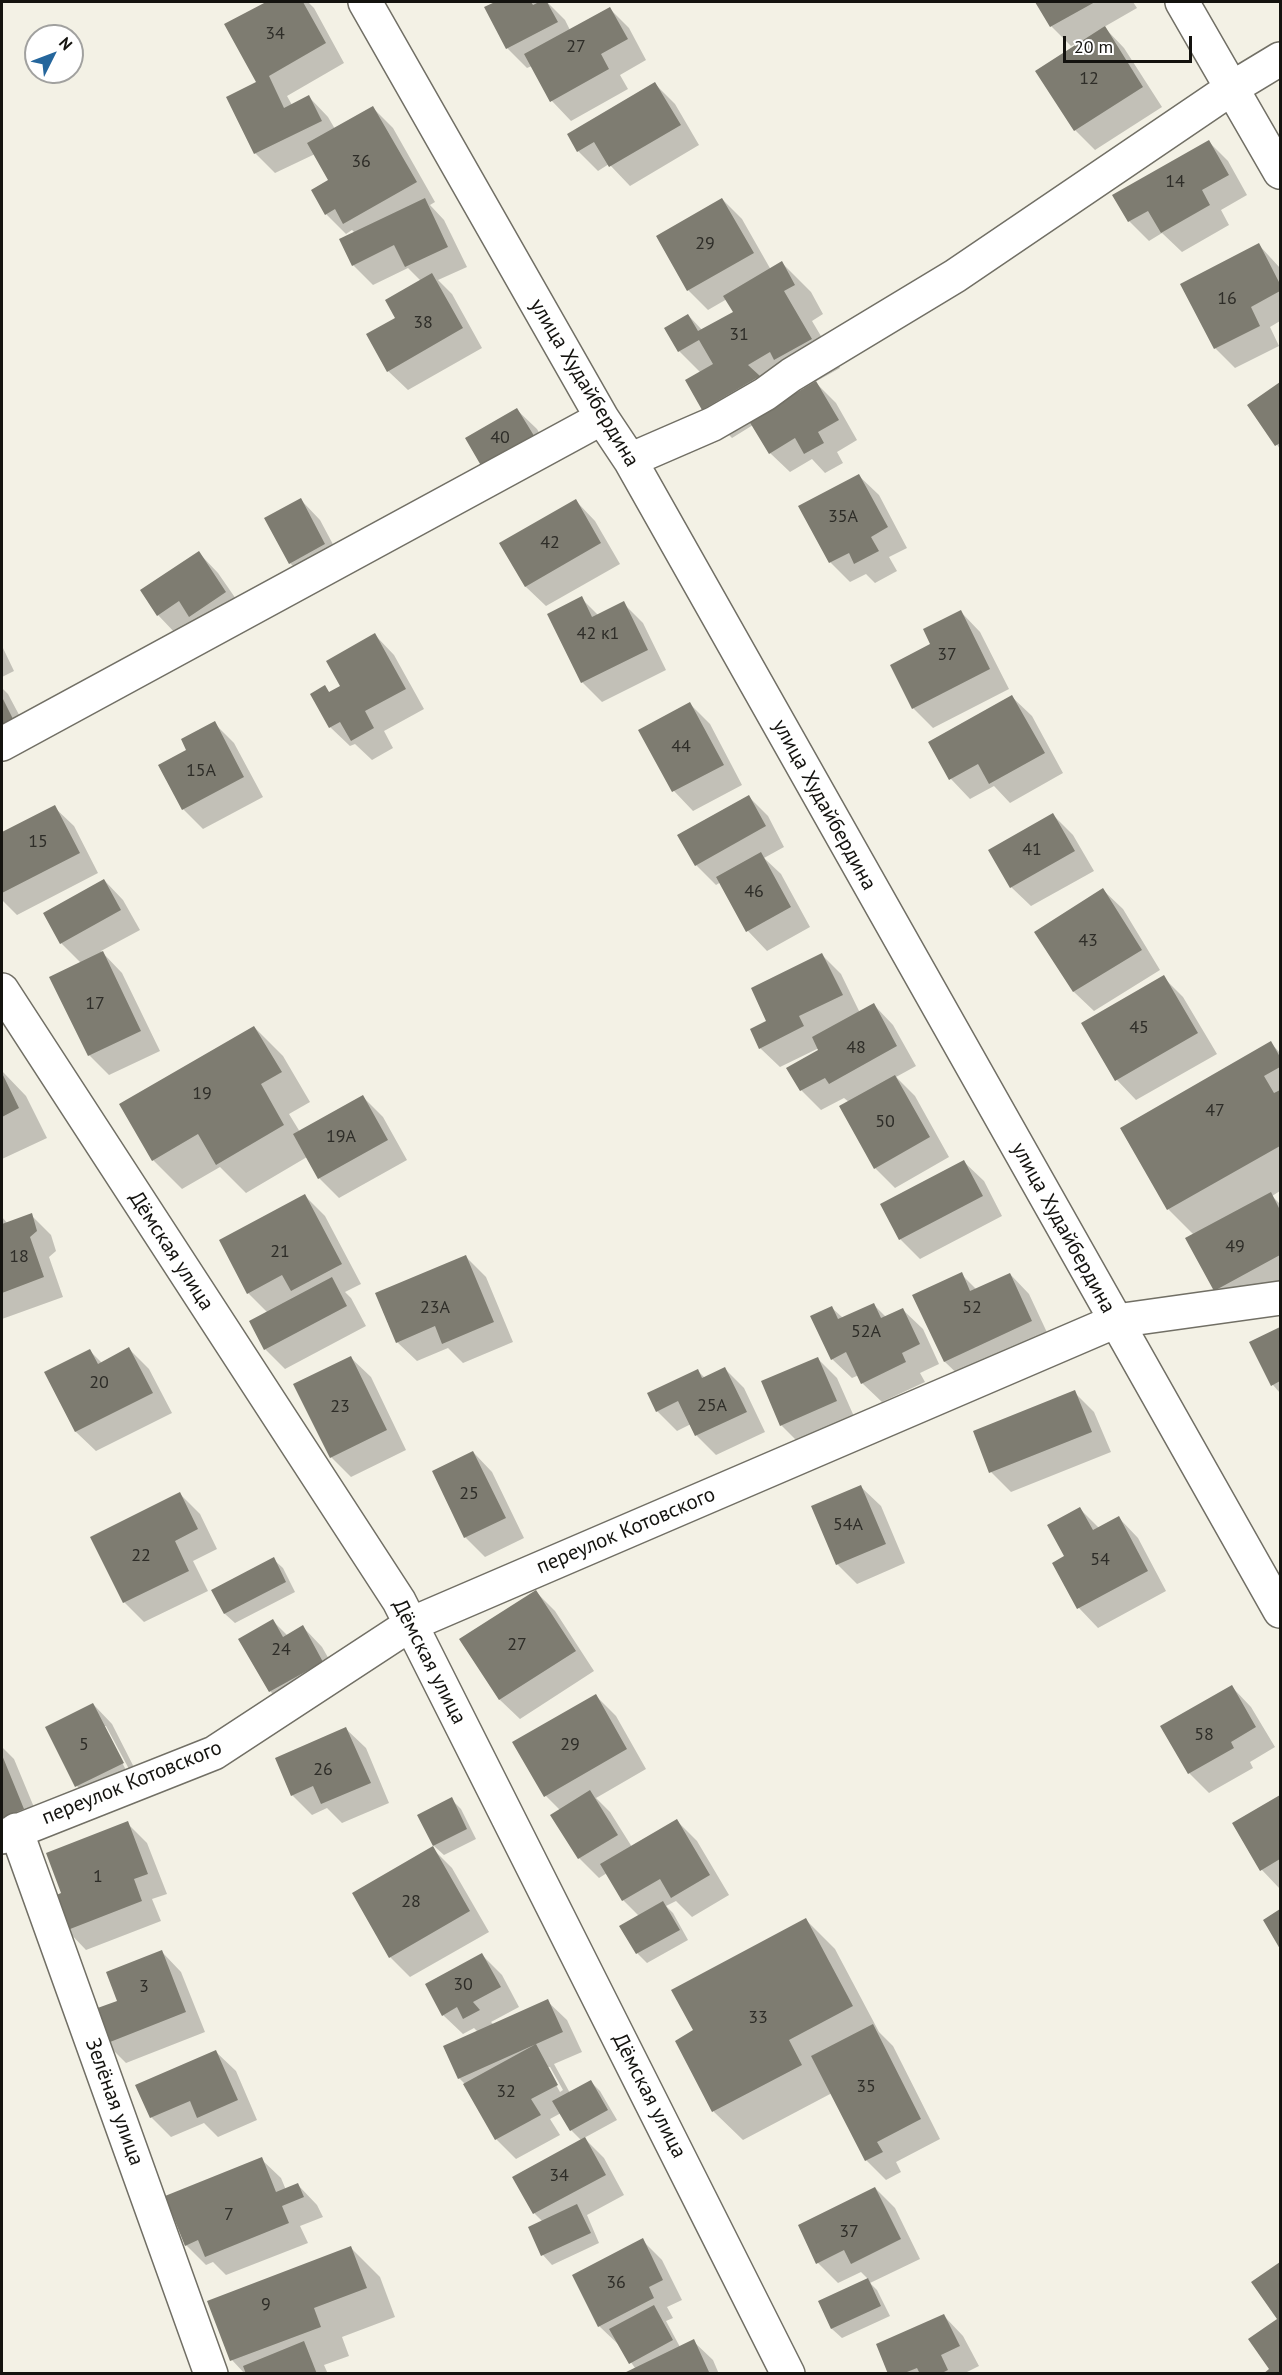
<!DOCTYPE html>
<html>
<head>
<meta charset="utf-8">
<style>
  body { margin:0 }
  #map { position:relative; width:1282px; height:2375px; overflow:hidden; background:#f3f1e5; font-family:"PT Sans",sans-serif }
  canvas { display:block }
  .frame { position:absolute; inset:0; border:3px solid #14130f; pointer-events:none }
  .north { position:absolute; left:24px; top:24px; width:60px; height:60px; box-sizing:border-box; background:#fff; border:2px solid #a1a19f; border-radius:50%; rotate:48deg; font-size:16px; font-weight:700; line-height:24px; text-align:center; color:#14130f }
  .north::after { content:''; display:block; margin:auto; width:21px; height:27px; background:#25669c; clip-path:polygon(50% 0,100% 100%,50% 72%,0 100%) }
  .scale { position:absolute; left:1063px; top:36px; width:129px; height:27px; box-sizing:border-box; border:3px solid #14130f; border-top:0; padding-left:8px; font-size:18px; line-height:21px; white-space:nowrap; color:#14130f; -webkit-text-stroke:4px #fff; paint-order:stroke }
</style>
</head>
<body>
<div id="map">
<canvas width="1282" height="2375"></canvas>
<div class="frame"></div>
<div class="north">N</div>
<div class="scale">20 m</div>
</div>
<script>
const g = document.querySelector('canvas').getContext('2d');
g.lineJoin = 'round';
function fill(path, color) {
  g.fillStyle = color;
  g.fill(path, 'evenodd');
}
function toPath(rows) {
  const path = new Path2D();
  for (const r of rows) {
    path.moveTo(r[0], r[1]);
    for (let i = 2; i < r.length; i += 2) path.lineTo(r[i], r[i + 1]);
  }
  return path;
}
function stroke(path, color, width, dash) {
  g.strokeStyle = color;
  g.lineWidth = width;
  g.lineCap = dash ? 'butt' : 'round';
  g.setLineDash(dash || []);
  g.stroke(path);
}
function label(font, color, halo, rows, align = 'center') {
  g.font = font + ' "PT Sans",sans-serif';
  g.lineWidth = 4.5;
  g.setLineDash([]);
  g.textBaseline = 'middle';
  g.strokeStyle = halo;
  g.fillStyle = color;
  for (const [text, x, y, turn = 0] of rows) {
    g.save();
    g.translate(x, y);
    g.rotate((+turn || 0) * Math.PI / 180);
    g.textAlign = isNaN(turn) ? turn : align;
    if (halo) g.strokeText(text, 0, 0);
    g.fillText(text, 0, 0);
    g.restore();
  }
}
const shadow = toPath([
  [269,2,308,2,314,8,344,63,287,96,292,105,309,97,328,117,335,129,373,108,393,128,435,202,430,205,444,220,467,267,438,280,452,294,482,348,408,390,388,371,397,318,421,281,408,268,373,285,353,265,355,233,352,230,346,234,326,214,330,180,315,154,275,173,255,153,258,83,226,25],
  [498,2,536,2,538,4,547,2,565,20,570,30,609,8,629,28,646,60,620,75,628,89,571,121,552,101,532,66,527,68,507,48,486,8],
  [1037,2,1133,2,1137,8,1104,27,1124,48,1162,107,1095,150,1075,130,1080,44,1079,42,1071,46,1051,26],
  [655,84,675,104,699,145,630,186,609,164,598,171,578,151],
  [1209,142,1228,161,1247,195,1221,210,1229,225,1182,252,1162,233,1149,241,1129,221],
  [722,199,742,219,771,270,782,263,811,292,823,314,812,321,840,368,815,382,836,403,857,440,837,452,843,463,825,473,812,459,790,472,770,453,753,425,732,438,703,409,701,373,679,351,688,315,703,331,735,312,727,299,708,310,688,290,658,236],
  [798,382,805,389,784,401],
  [1259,245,1280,268,1280,321,1270,327,1279,346,1235,368,1215,348],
  [1280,384,1280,449,1250,405],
  [517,410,537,429,554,459,504,488],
  [859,476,879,495,907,548,889,557,897,571,875,583,866,574,850,582,830,562],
  [301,500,320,520,344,565,310,583,290,563],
  [576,501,595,521,620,564,546,606,526,587,501,544],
  [199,553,218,573,245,612,177,635,158,615],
  [581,598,599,616,623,603,643,623,666,670,602,702,582,682],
  [961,612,980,632,1009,689,933,728,913,708,932,645],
  [375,635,394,655,424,709,384,731,393,748,372,760,355,744,350,746,330,727,324,687,330,693,342,686],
  [2,646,14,671,2,677],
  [2,688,8,694,34,743,2,760],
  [1012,697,1032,716,1063,773,1010,803,994,786,970,799,951,779],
  [690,704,710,724,742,785,693,811,674,791,641,730],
  [214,723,234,743,263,797,203,829,183,809,189,750],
  [748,796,768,816,784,847,764,858,781,874,810,927,767,951,748,931,721,882,716,885,696,865],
  [54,807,74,826,98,873,17,915,2,900,2,834],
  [1053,815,1073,835,1094,871,1031,906,1011,887],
  [104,880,123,900,140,930,101,951,122,973,160,1051,109,1075,89,1055,81,963,61,943],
  [1103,890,1123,909,1160,970,1094,1011,1074,992,1036,932],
  [822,955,841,974,860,1013,874,1005,893,1025,916,1066,896,1077,915,1096,949,1157,895,1188,875,1168,849,1102,844,1098,821,1110,801,1090,820,1051,819,1048,780,1067,760,1048,768,1022],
  [1163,977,1183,997,1217,1054,1136,1100,1117,1080,1083,1023],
  [254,1027,283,1056,310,1102,289,1114,300,1132,363,1097,383,1117,407,1160,339,1198,319,1178,307,1157,246,1193,220,1167,182,1189,153,1160],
  [1271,1043,1280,1053,1280,1191,1272,1196,1280,1204,1280,1285,1235,1310,1215,1290,1194,1235,1168,1209,1122,1128],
  [2,1071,26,1096,47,1138,2,1159],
  [964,1162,984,1181,1002,1216,920,1259,900,1239],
  [305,1196,325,1216,361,1284,345,1292,351,1298,366,1326,285,1369,265,1349,268,1313,248,1293],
  [31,1215,51,1235,56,1251,49,1257,63,1297,2,1319,2,1217,8,1224],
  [466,1257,486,1277,513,1342,463,1363,448,1348,417,1361,397,1342],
  [961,1274,977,1290,1010,1274,1029,1294,1051,1341,965,1381,945,1362,914,1296],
  [874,1305,886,1317,903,1310,923,1329,939,1364,920,1373,925,1382,882,1402,862,1383,859,1375,852,1378,832,1359,832,1308,843,1318],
  [1280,1328,1280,1393,1273,1385,1251,1343],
  [129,1349,149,1369,172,1413,96,1451,76,1432,46,1373,90,1351,102,1363],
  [351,1358,371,1377,406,1450,351,1477,331,1457],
  [817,1358,837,1378,856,1421,801,1445,781,1425],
  [724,1368,744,1388,765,1432,716,1455,697,1436,691,1424,677,1431,657,1411,698,1371,705,1378],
  [1074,1392,1094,1412,1111,1452,1011,1492,991,1472],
  [473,1452,492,1472,524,1538,485,1557,465,1537],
  [861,1487,881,1506,905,1563,857,1584,837,1564],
  [180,1494,200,1514,217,1549,193,1561,208,1591,144,1622,124,1602],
  [1080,1509,1099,1528,1119,1518,1138,1538,1166,1591,1098,1628,1079,1608,1066,1557],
  [273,1559,283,1568,295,1592,235,1623,225,1614,213,1591],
  [536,1592,555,1611,594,1671,520,1719,500,1700,461,1640],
  [273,1621,288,1636,303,1627,322,1647,342,1682,290,1711,270,1691],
  [1232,1687,1251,1707,1275,1747,1250,1762,1253,1768,1209,1793,1189,1773,1162,1727],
  [596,1696,616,1716,646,1769,596,1798,610,1812,632,1847,677,1821,697,1841,729,1895,692,1917,676,1901,666,1906,673,1913,688,1940,647,1963,637,1953,639,1916,623,1900,607,1873,599,1878,579,1858,560,1810,546,1796],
  [93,1704,112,1724,142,1783,97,1806,77,1786],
  [103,1726,106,1726,129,1769,126,1770],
  [346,1729,366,1748,389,1803,342,1823,327,1808,312,1815,292,1795],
  [2,1747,14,1759,43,1829,2,1839],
  [1280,1797,1280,1889,1262,1870,1234,1824],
  [451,1799,461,1809,476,1839,444,1855,434,1846],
  [127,1823,147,1843,167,1894,152,1899,161,1921,86,1950,67,1930],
  [432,1848,452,1868,489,1932,410,1977,390,1957],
  [806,1920,835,1949,879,2032,893,2046,940,2139,896,2162,901,2172,886,2180,866,2160,832,2093,743,2140,714,2112,677,2041,695,2031],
  [162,1952,181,1972,205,2032,126,2063,106,2043,119,2002],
  [482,1955,502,1975,519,2007,491,2022,494,2025,547,2001,567,2020,582,2052,554,2064,570,2093,590,2081,600,2091,617,2120,584,2138,604,2158,624,2195,587,2215,599,2243,552,2265,543,2255,530,2228,543,2222,535,2214,514,2177,581,2140,571,2130,561,2113,550,2119,560,2135,516,2159,496,2139,465,2084,459,2078,478,2032,474,2028,463,2034,443,2015],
  [546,2067,550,2067,563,2090,560,2092],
  [216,2052,236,2071,257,2120,218,2137,204,2123,171,2137,151,2117,137,2086],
  [261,2159,281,2178,286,2190,298,2185,317,2205,323,2217,300,2226,308,2243,226,2275,213,2262,206,2265,186,2245],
  [875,2188,895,2208,920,2259,870,2283,877,2290,890,2316,842,2338,832,2329,820,2302,869,2280,861,2272,838,2283,818,2263,800,2226],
  [642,2240,662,2260,682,2300,667,2307,673,2318,666,2321,680,2347,693,2341,713,2360,719,2374,625,2374,635,2368,619,2345,599,2326],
  [351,2248,380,2277,395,2317,342,2337,349,2356,324,2365,328,2374,245,2374,232,2360],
  [1280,2264,1280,2374,1265,2374,1271,2370,1279,2319,1253,2283],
  [944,2316,963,2336,979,2366,963,2374,890,2374]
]);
const building = toPath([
  [266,2,303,2,326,43,269,76,284,108,309,95,322,121,254,154,226,97,256,82,224,24],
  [495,2,531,2,533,5,539,2,547,2,558,22,506,49,484,7],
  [1035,2,1095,2,1050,27],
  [610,7,628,39,601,54,609,69,550,102,524,54],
  [1105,26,1143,87,1074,131,1035,71],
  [655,82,681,125,609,167,594,142,577,152,567,134],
  [373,106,417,182,343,224,335,209,325,215,311,190,328,180,307,143],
  [1209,140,1229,175,1202,190,1210,205,1161,233,1148,211,1128,222,1112,195],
  [425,198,448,247,405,267,394,245,352,266,339,239],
  [722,198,754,253,687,291,656,236],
  [1259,243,1280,284,1280,291,1251,307,1260,326,1214,349,1180,284],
  [782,261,795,285,784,291,812,339,774,360,770,352,748,365,760,376,702,410,685,380,713,364,699,340,678,352,664,328,688,314,698,331,733,312,723,296],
  [432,273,463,328,387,372,366,334,395,318,385,300],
  [816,381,839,420,818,432,824,443,804,454,795,438,769,454,749,421],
  [1280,382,1280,443,1275,446,1247,405],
  [517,408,536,439,483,469,465,438],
  [859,474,888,527,871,537,879,551,854,564,849,553,829,563,798,506],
  [301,498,325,544,289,564,264,518],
  [576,499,601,543,525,587,499,543],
  [199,551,226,592,189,617,179,601,157,616,140,590],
  [582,596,592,617,624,601,648,650,581,683,547,614],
  [961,610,990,669,912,709,890,665,930,644,923,629],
  [375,633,406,689,365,711,374,728,351,741,340,722,329,728,310,694,325,685,329,692,340,686,326,661],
  [1012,695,1045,753,989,784,978,764,949,780,928,742],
  [2,697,15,723,2,730],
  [690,702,724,765,672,792,638,730],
  [215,721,244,777,182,810,158,765,186,750,181,739],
  [749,795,766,826,695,866,677,835],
  [55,805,80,853,2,893,2,832],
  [1053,813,1075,851,1010,888,988,850],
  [761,852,791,907,746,932,716,877],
  [104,879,121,910,60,944,43,913],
  [1103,888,1142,950,1073,992,1034,932],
  [103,951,141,1031,88,1056,49,977],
  [822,953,843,995,799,1016,804,1026,759,1049,750,1029,766,1021,751,988],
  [1164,975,1198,1033,1115,1081,1081,1023],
  [874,1003,897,1046,829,1084,825,1078,800,1091,786,1068,818,1050,812,1037],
  [254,1026,282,1072,261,1084,284,1125,216,1165,198,1134,152,1161,119,1104],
  [1271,1041,1280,1057,1280,1067,1264,1076,1274,1093,1280,1090,1280,1146,1167,1210,1120,1128],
  [2,1073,19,1108,2,1117],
  [895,1075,930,1137,874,1169,839,1106],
  [363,1095,388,1140,318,1179,293,1134],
  [964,1160,983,1196,899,1240,880,1204],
  [1271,1192,1280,1210,1280,1255,1214,1291,1185,1238],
  [305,1194,342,1264,291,1291,282,1275,247,1294,219,1240],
  [32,1213,37,1231,30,1237,44,1277,2,1293,2,1224],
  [466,1255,494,1322,442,1344,435,1326,396,1343,375,1293],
  [962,1272,970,1291,1010,1273,1032,1321,944,1362,912,1295],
  [332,1277,347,1306,264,1350,249,1321],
  [874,1303,881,1318,903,1308,920,1344,902,1353,906,1362,861,1384,846,1352,831,1360,810,1316,832,1306,838,1319],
  [1280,1327,1280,1381,1271,1386,1249,1342],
  [129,1347,153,1393,75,1432,44,1372,90,1349,98,1364],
  [351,1356,387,1430,330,1458,293,1384],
  [818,1357,837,1401,780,1426,761,1381],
  [725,1367,747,1412,695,1436,678,1401,656,1412,647,1393,698,1369,702,1378],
  [1075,1390,1092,1432,989,1473,973,1431],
  [473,1451,506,1518,464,1538,432,1471],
  [861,1485,886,1544,836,1565,811,1506],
  [180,1492,198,1529,175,1541,189,1571,123,1603,90,1537],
  [1080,1507,1093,1530,1119,1516,1148,1571,1077,1609,1052,1563,1064,1556,1047,1525],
  [274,1557,286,1582,224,1614,211,1590],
  [536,1590,576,1651,499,1700,459,1639],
  [273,1619,283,1637,303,1625,323,1662,269,1692,238,1639],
  [1232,1685,1256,1727,1231,1742,1234,1748,1188,1774,1160,1726],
  [596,1694,627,1749,544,1797,512,1742],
  [93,1703,124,1763,75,1787,45,1727],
  [346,1727,371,1783,321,1804,313,1786,291,1796,275,1758],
  [2,1755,24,1809,2,1818],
  [590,1790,618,1835,578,1859,550,1815],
  [1280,1795,1280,1859,1260,1871,1232,1823],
  [452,1797,467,1829,433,1846,417,1815],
  [677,1819,710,1875,671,1898,660,1879,622,1901,600,1864],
  [128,1821,148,1874,134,1879,142,1901,65,1931,52,1897,61,1893,46,1853],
  [433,1846,470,1911,389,1958,352,1893],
  [663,1901,680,1930,636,1954,619,1926],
  [1280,1909,1280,1949,1263,1920],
  [806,1918,853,2006,789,2040,802,2065,712,2112,675,2041,693,2030,671,1990],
  [162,1950,186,2012,105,2044,92,2010,117,2001,106,1972],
  [482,1953,501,1987,473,2002,480,2010,463,2019,457,2007,442,2016,425,1984],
  [548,1999,563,2032,458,2079,443,2046],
  [873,2024,921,2119,877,2142,883,2152,865,2161,811,2056],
  [536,2044,558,2085,531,2099,541,2115,495,2140,463,2084],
  [216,2050,238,2100,197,2118,190,2101,150,2118,135,2085],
  [591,2080,608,2110,570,2131,552,2101],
  [585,2137,606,2175,533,2214,512,2177],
  [262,2157,276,2192,298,2183,304,2197,282,2206,289,2223,205,2257,198,2240,185,2246,165,2196],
  [875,2187,901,2239,851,2264,844,2250,816,2264,798,2225],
  [577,2204,591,2233,541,2256,528,2227],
  [643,2238,663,2280,649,2287,654,2298,598,2327,572,2275],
  [351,2246,367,2288,314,2308,321,2327,230,2361,207,2301],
  [1280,2262,1280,2374,1263,2374,1269,2369,1248,2339,1277,2319,1251,2282],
  [868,2278,881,2306,831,2329,818,2301],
  [654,2305,673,2340,629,2364,609,2329],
  [944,2314,960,2346,941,2355,948,2370,940,2374,920,2374,917,2368,902,2374,888,2374,876,2344],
  [694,2339,709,2372,622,2374],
  [304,2341,317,2374,246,2374,243,2366]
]);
const minor = toPath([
  [365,2,602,418,630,460,1280,1611],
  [1182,2,1280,172],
  [630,460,713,424,765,394,791,375,955,276,1232,88,1280,59],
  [2,744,602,418],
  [2,990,399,1601,788,2374],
  [16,1830,211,2374],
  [2,1837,214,1753,411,1624,1116,1321,1280,1298]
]);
const numberNames = [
  ["34",275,34],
  ["27",576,47],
  ["12",1089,79],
  ["36",361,162],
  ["14",1175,182],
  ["29",705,244],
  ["16",1227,299],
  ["38",423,323],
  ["31",739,335],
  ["40",500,438],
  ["35А",843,517],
  ["42",550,543],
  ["42 к1",598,634],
  ["37",947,655],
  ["44",681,747],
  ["15А",201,771],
  ["15",38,842],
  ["41",1032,850],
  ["46",754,892],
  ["43",1088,941],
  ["17",95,1004],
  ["45",1139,1028],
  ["48",856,1048],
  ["19",202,1094],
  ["47",1215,1111],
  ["50",885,1122],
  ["19А",341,1137],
  ["49",1235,1247],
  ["21",280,1252],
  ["18",19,1257],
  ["23А",435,1308],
  ["52",972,1308],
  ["52А",866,1332],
  ["20",99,1383],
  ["25А",712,1406],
  ["23",340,1407],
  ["25",469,1494],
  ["54А",848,1525],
  ["22",141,1556],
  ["54",1100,1560],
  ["27",517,1645],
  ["24",281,1650],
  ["58",1204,1735],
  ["5",84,1745],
  ["29",570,1745],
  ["26",323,1770],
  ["1",98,1877],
  ["28",411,1902],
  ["30",463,1985],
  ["3",144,1987],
  ["33",758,2018],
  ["35",866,2087],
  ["32",506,2092],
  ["34",559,2176],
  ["7",229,2215],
  ["37",849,2232],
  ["36",616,2283],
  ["9",266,2305]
];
const streetNames = [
  ["улица Худайбердина",584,383,59],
  ["улица Худайбердина",824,805,61],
  ["улица Худайбердина",1063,1228,61],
  ["Дёмская улица",171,1251,57],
  ["переулок Котовского",626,1531,-23],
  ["Дёмская улица",429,1662,63],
  ["переулок Котовского",132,1783,-22],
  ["Дёмская улица",649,2096,63],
  ["Зелёная улица",114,2102,70]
];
fill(shadow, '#0003');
fill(building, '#7e7c71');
stroke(minor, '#716f65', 36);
stroke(minor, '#fff', 33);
label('18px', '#2e2d28', null, numberNames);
label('21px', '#14130f', '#fff', streetNames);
</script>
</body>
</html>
